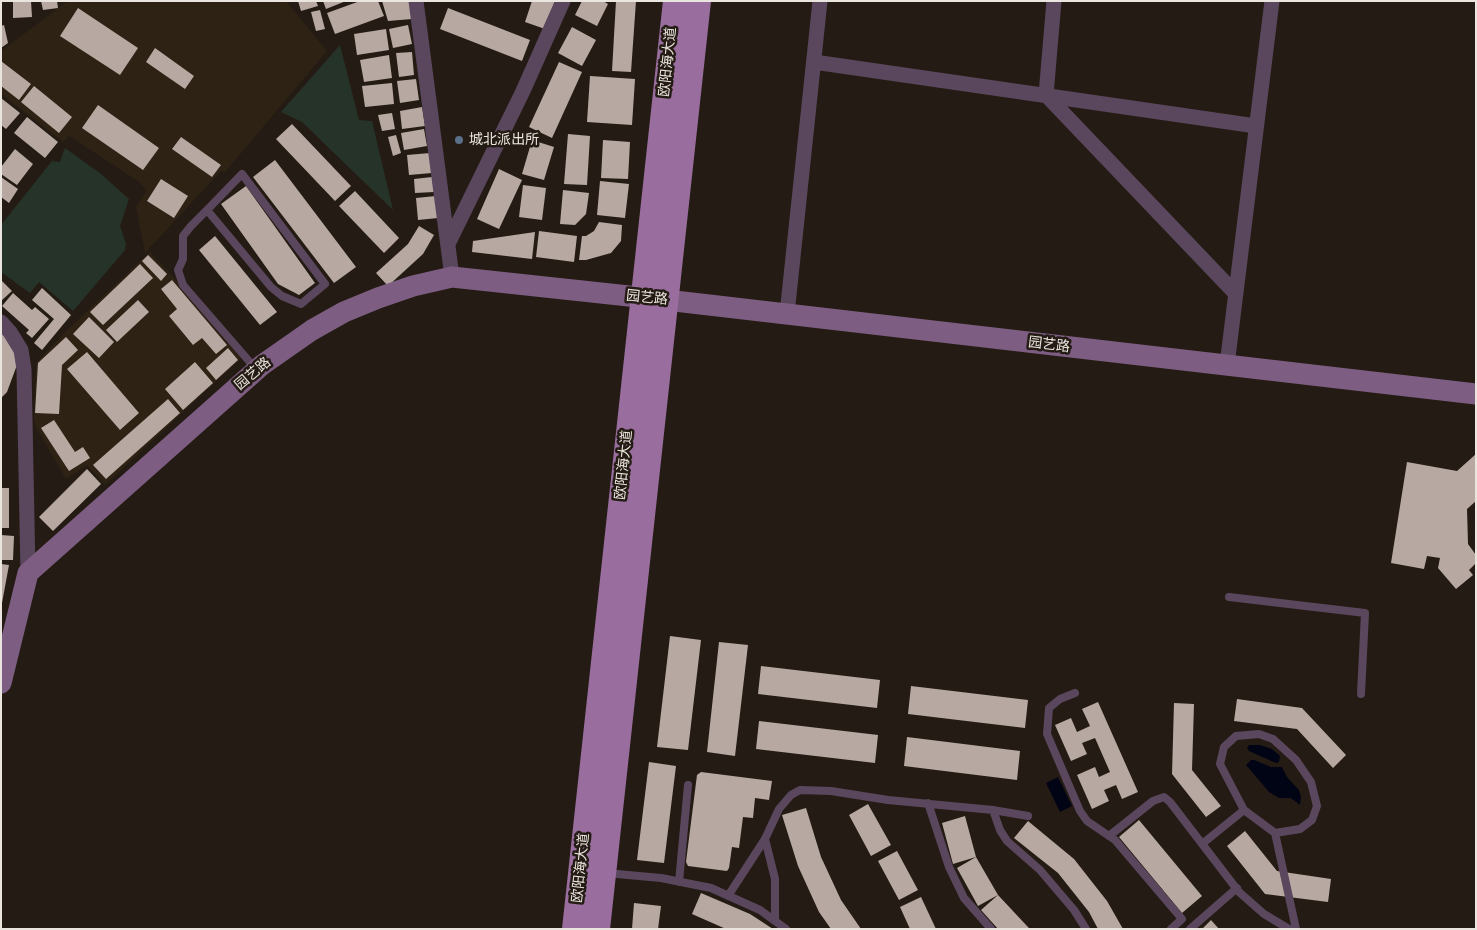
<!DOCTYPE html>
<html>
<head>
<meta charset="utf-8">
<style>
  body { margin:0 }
  #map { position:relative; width:1477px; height:930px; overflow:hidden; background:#241c14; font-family:"Fira Sans",sans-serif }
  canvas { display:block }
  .frame { position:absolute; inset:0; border:2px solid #ebe5df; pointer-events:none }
</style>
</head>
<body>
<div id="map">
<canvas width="1477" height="930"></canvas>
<div class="frame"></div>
</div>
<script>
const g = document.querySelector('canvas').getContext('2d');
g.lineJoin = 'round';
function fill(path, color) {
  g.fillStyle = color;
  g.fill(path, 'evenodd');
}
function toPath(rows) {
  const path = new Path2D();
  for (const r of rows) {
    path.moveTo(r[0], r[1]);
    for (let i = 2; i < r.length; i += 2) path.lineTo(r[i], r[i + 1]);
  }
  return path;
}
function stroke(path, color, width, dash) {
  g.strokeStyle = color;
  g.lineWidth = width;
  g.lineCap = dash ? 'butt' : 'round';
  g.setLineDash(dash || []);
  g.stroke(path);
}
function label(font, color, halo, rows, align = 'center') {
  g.font = font + ' "Fira Sans","Noto Sans SC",sans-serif';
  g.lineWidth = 5;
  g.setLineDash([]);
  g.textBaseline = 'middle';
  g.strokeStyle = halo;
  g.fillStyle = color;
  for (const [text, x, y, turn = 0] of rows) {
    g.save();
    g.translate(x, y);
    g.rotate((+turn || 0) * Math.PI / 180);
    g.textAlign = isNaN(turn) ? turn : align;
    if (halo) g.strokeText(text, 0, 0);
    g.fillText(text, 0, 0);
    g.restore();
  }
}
const built = toPath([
  [68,1,286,1,327,51,225,172,221,171,145,253,136,206,147,191,138,181,69,136,63,142,1,94,1,51],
  [150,252,174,278,241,358,105,485,87,465,66,479,36,427,34,418,36,363,65,332]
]);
const green = toPath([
  [340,45,359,120,372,121,393,210,302,122,281,112],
  [65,148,101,174,129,199,120,226,126,244,125,250,73,311,39,282,30,293,1,272,1,225,52,161,60,162]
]);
const water = toPath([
  [1249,745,1260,745,1272,749,1280,756,1279,762,1276,763,1249,751,1247,748],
  [1251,760,1254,760,1271,767,1282,767,1287,777,1299,790,1301,797,1300,805,1291,798,1279,798,1269,792,1246,765],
  [1058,777,1072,806,1060,812,1046,783]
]);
const building = toPath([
  [13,1,31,1,32,17,13,18],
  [41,1,57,1,58,8,43,10],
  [298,1,316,1,318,6,301,11],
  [323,1,346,1,326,9],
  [360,1,378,1,384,16,335,34,327,13],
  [382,1,411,1,412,19,388,21],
  [532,1,555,1,545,29,525,22],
  [582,1,603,1,608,4,597,26,575,15],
  [616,1,636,1,631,72,612,71],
  [78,8,138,48,120,75,60,36],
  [448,8,530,40,522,61,440,29],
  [320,10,325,29,316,31,311,12],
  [4,25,8,43,1,48,1,26],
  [408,25,412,44,393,48,389,29],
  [572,27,596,40,582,66,558,53],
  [386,29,389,50,357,55,354,34],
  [155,48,194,76,185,89,146,62],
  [412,52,414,75,399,77,396,53],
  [389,55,392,78,364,82,360,60],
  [1,61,31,84,19,100,1,86],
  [559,62,582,72,552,138,529,127],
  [590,76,635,79,632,125,587,122],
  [416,79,419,100,400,103,397,81],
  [392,83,394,104,365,107,362,86],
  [34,86,72,117,59,133,21,102],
  [1,98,20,113,6,129,1,125],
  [98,105,159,148,143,170,82,128],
  [422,107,425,126,402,129,400,111],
  [392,113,395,129,382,131,378,115],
  [27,117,58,142,45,158,14,133],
  [292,124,351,186,335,201,276,139],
  [424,129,427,146,404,150,401,133],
  [568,134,590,136,587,185,564,184],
  [396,135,401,153,393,156,388,137],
  [181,137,221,165,212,177,172,149],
  [532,140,554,147,544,180,522,174],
  [603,140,630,142,628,179,601,178],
  [15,149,33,164,17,185,1,174,1,167],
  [430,153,432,173,409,175,407,155],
  [275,160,356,267,334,283,253,177],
  [499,169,522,180,499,229,477,219],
  [1,177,18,189,9,203,1,197],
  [432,177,434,192,415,193,414,179],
  [161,179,188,196,174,218,147,201],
  [600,181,629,184,625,218,597,215],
  [523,185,546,188,542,220,519,217],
  [246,186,315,283,299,295,278,284,221,204],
  [563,190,589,193,586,214,575,225,560,224],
  [355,191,399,238,384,253,339,206],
  [436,196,438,218,418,220,416,198],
  [599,222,622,225,621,241,611,253,586,260,579,260,582,236,586,236,594,231],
  [419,226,434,235,423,254,388,286,376,273,408,244],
  [539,231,577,236,574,262,536,257],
  [535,232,532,259,472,252,473,241],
  [215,236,277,312,260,325,199,250],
  [148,255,167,274,161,281,142,261],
  [140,264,153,278,103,325,90,312],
  [1,280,12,291,1,301],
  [172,280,227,345,216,354,202,338,193,345,169,316,177,309,161,289],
  [42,288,71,315,42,350,34,343,54,319,32,300],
  [13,293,32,310,35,307,49,319,32,338,26,333,29,330,2,306],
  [138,300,149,312,117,342,106,330],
  [89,317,114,342,99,358,73,334],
  [1,329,16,352,17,365,7,392,1,398],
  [66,337,78,350,62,365,59,414,35,413,38,363],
  [228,348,238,360,216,380,206,368],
  [87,352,139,413,120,430,67,369],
  [195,362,213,383,183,410,165,389],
  [168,399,180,413,106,479,93,465],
  [54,420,75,452,83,447,90,458,69,471,41,428],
  [1476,454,1476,501,1467,509,1468,544,1476,555,1476,563,1469,570,1473,575,1456,589,1438,568,1440,558,1427,556,1424,569,1391,563,1407,462,1457,471],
  [87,469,101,484,53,531,39,517],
  [1,488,9,488,9,528,1,528],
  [1,535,14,536,13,560,1,560],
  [1,564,9,565,2,603,1,603],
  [670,636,701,640,688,750,657,747],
  [719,642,748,645,735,756,707,752],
  [761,666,880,680,877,708,758,694],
  [911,686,1028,700,1025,728,908,714],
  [1237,699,1302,708,1346,755,1333,768,1297,729,1234,721],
  [1098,702,1138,792,1122,799,1116,785,1104,790,1109,801,1092,809,1077,775,1095,767,1099,777,1110,772,1095,738,1082,743,1087,754,1071,761,1055,725,1071,718,1077,732,1090,726,1082,709],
  [1174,703,1194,704,1192,770,1221,806,1206,817,1172,774],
  [759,721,878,735,875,763,756,749],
  [907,737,1020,751,1017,780,904,766],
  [649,762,676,766,664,863,637,860],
  [701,772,772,781,769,800,755,798,753,818,743,817,739,848,732,847,729,868,727,871,688,866,686,862,697,775],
  [868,804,891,845,871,856,849,815],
  [806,808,821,857,841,900,861,929,831,929,819,912,798,866,782,815],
  [965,816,976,857,998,895,978,906,957,868,976,857,953,864,942,823],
  [1139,820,1202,896,1182,913,1119,837],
  [1028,821,1074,859,1107,901,1123,929,1098,929,1089,912,1058,873,1014,838],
  [1245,831,1277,871,1331,879,1328,902,1265,894,1227,846],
  [897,851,918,890,899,900,878,861],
  [701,893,750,914,773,929,726,929,692,914],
  [998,895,1027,926,1030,929,998,929,981,910],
  [921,897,936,929,910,929,900,907],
  [634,903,661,906,658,929,632,929],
  [1211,920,1219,929,1202,929]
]);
const lane = toPath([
  [207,210,271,287,282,296,301,304,325,284,242,174,207,210,191,226,183,236,183,259,178,270,183,285,255,368],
  [1229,597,1365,613,1361,694],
  [1075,693,1060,699,1049,708,1047,734,1080,811,1087,821,1115,840,1182,919,1171,929],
  [928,803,949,867,964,898,991,929],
  [993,810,1000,830,1007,841,1040,870,1074,910,1086,929],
  [1275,833,1300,829,1312,820,1317,806,1311,782,1296,760,1273,739,1259,734,1236,736,1224,747,1220,764,1244,810,1275,833,1296,929],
  [1109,836,1153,801,1164,797,1170,802,1239,892,1264,914,1289,929],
  [765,839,775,879,775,921],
  [1202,844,1244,810],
  [606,873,661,878,711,888,760,910,786,929],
  [679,882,688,785],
  [728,896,765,839,779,809,791,795,800,790,831,791,888,800,993,810,1028,816],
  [1190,929,1237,888]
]);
const street = toPath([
  [416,1,452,277],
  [1054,1,1046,95,1236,294],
  [814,62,1256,126],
  [448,244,523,91,563,1],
  [787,314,820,1],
  [1,322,10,332,21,350,24,369,28,573],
  [1227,365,1272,1]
]);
const secondary = toPath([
  [1,683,28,573,262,365,312,330,344,312,378,298,413,286,452,277,666,300,1476,394]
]);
const primary = toPath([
  [574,929,675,1],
  [598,929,699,1]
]);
const markers = [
  [459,140,5,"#5c6f8a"]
];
const streetNames = [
  ["欧阳海大道",668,62,-84],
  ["园艺路",647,298,6],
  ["园艺路",1049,345,7],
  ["园艺路",253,374,-40],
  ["欧阳海大道",624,465,-84],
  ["欧阳海大道",581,868,-84]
];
const poiNames = [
  ["城北派出所",469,140]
];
fill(built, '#2e2214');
fill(green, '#253329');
fill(water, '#000414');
fill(building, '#b7a9a1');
stroke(lane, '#5b475d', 8);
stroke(street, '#5b475d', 15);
stroke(secondary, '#7e5d82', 21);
stroke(primary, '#996e9e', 24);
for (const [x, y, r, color] of markers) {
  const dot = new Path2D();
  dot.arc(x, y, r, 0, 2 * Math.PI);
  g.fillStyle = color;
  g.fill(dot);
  stroke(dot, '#241c14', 2);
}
label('14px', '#ebe5df', '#241c14', streetNames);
label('14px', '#ebe5df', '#241c14', poiNames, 'left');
</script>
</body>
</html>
